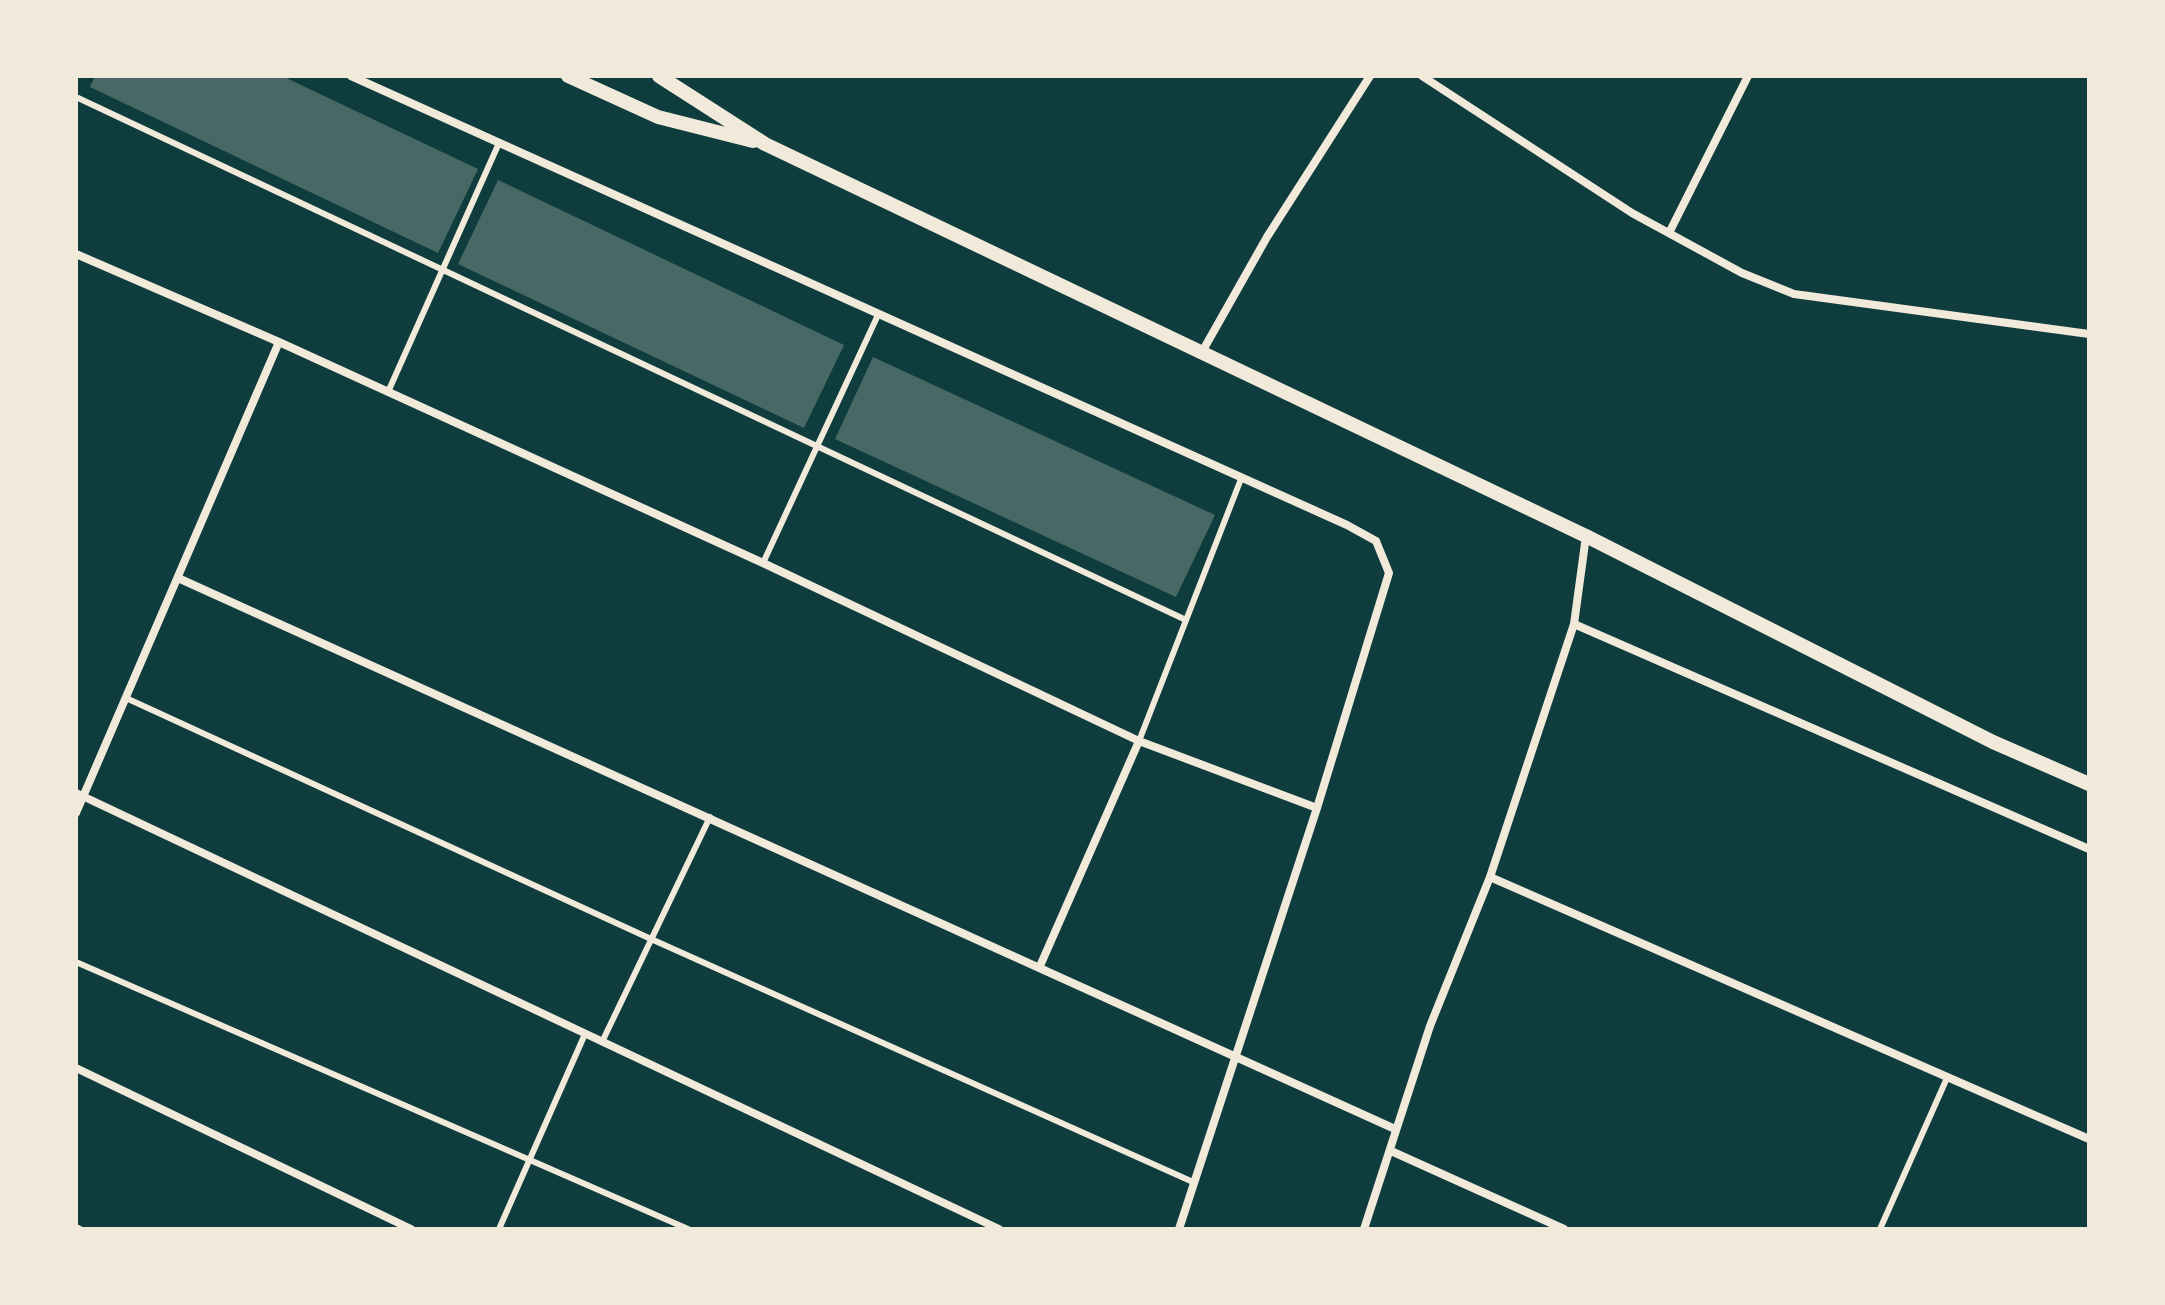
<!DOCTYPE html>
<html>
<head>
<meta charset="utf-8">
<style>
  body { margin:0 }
  #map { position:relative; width:2165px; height:1305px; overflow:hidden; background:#0f3d3e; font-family:"Public Sans",sans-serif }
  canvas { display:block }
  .frame { position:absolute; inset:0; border:78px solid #f1e9da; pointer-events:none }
</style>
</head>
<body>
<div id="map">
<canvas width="2165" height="1305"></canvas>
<div class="frame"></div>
</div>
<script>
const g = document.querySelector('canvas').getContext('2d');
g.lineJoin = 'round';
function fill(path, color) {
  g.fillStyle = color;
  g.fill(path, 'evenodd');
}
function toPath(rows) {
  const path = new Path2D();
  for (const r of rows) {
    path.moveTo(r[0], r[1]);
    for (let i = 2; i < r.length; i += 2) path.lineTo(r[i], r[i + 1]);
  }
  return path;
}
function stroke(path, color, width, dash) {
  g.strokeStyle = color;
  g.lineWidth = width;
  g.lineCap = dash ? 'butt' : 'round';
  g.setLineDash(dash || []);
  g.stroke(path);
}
const building = toPath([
  [95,76,282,76,478,169,438,253,90,87],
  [498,180,844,345,804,428,458,264],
  [873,357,1215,515,1176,597,835,439]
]);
const service = toPath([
  [76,97,1186,620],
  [388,392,499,143],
  [763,563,878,315],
  [126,698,651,939,1193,1182],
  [1139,741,1241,479],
  [76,962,688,1229],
  [602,1042,710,817],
  [76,1227,80,1229],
  [499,1229,585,1034],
  [1880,1229,1947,1078]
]);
const minor = toPath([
  [351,76,1347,525,1376,541,1389,573,1317,808,1179,1229],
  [1422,76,1632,213,1742,273,1794,294,2089,334],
  [1669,233,1748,76],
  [76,254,279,342,763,563,1139,741,1317,808],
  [1202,352,1267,237,1370,76],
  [178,578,1395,1129],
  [1574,624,2089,849],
  [76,793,999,1229],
  [76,813,279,342],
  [1490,877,2089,1139],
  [1040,966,1139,741],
  [76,1068,411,1229],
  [1391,1151,1564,1229],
  [1364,1229,1430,1026,1490,877,1574,624,1586,536]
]);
const tertiary = toPath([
  [568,76,658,117,753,141],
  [659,76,765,144,1586,536,1993,742,2089,784]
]);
fill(building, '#486865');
stroke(service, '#f1e9da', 6);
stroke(minor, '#f1e9da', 8);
stroke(tertiary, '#f1e9da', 14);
</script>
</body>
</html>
